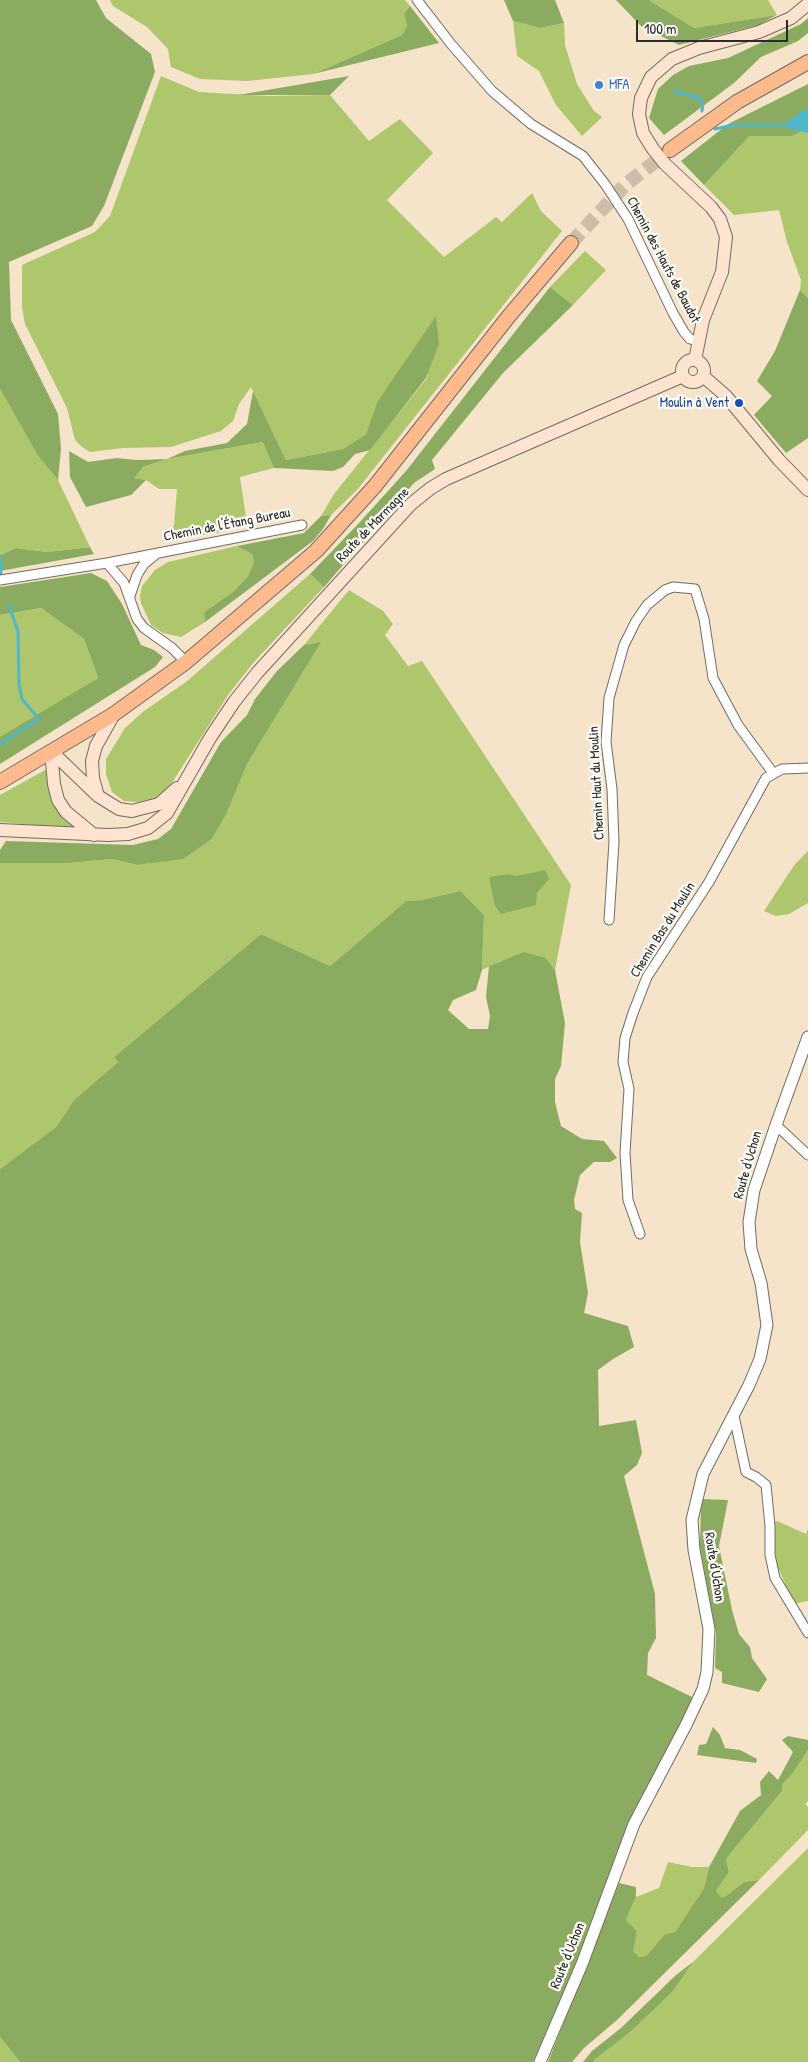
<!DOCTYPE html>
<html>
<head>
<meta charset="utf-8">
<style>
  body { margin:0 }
  #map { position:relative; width:808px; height:2062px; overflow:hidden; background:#f5e3ca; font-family:"Patrick Hand",sans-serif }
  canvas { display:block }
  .scale { position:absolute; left:636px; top:20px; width:152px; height:22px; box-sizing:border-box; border:2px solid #2b2b2b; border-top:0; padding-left:6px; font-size:15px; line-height:18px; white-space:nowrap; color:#2b2b2b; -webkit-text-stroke:4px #fdfcf7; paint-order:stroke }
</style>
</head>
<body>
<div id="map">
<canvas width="808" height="2062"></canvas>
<div class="scale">100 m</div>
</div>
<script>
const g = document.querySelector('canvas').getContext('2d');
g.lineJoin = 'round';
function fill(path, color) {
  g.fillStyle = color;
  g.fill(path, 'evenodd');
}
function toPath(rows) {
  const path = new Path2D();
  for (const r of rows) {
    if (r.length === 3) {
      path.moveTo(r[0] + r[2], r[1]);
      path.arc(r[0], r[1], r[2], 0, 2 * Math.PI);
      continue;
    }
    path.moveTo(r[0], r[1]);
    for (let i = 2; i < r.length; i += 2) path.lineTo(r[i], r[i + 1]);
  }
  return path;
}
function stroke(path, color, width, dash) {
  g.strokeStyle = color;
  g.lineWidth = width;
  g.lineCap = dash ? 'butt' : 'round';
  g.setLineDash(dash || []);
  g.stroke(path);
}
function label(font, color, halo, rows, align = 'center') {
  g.font = font + ' "Patrick Hand",sans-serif';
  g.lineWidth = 4.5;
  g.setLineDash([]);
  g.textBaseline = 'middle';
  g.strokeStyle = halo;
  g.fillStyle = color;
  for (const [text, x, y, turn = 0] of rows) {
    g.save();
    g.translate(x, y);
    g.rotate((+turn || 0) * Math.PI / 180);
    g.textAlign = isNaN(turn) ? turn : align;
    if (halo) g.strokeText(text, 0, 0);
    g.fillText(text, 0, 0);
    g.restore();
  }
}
const green = toPath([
  [110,0,405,0,410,6,404,14,407,26,402,35,313,74,247,81,200,79,171,67,168,49,147,27,113,6],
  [649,0,768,0,777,15,694,28],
  [513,21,540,28,564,23,565,45,577,84,594,111,602,117,582,136,556,105,539,71,517,56],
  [161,76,199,92,268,96,330,95,369,141,400,119,433,153,387,200,444,257,496,217,502,222,532,193,541,211,562,231,357,490,331,515,321,516,334,494,427,378,436,317,377,402,366,434,343,449,286,460,251,387,239,404,233,421,221,431,171,447,123,448,90,452,82,447,75,440,67,408,25,324,22,307,22,265,95,232,110,216],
  [808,109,808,298,800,290,801,280,787,242,779,210,734,215,704,185,749,135,791,136,802,115],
  [585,251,606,270,573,305,550,287],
  [0,389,38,456,58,480,90,547,48,552,16,548,0,555],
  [264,442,274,468,240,477,247,524,227,531,169,540,174,525,177,489,159,489,146,480,133,478,143,467,167,459],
  [237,546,252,554,254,562,248,576,233,592,204,612,205,622,181,637,163,633,151,625,141,603,140,596,142,586,155,570,168,562],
  [310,574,324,587,253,663,228,695,168,789,158,798,138,802,124,801,112,792,106,774,106,759,125,728,144,711,186,682],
  [349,590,383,611,393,624,385,635,408,666,422,661,571,885,555,970,546,958,500,961,482,970,484,915,459,891,421,900,406,901,330,966,261,934,114,1057,118,1062,74,1100,56,1127,0,1169,0,863,70,863,112,859,137,865,183,858,212,839,227,813,247,764,320,642,304,645],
  [41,608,84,639,98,678,0,739,0,615],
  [47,769,51,796,59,813,75,829,0,822,0,795],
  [808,851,808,903,789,914,776,916,764,911,795,864],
  [777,1521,806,1534,808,1528,808,1601,794,1604,776,1563,772,1523],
  [808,1750,808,1801,805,1804,808,1807,808,1830,759,1880,744,1882,726,1896,721,1897,716,1891,729,1872,726,1859,782,1791,782,1785,793,1773],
  [808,1848,808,2062,594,2062,594,2060,674,1990,693,1962],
  [668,1862,692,1867,709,1867,704,1888,675,1932,665,1934,646,1956,639,1957,632,1951,637,1931,626,1920,636,1897,659,1888],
  [0,2037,20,2062,0,2062]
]);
const forest = toPath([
  [0,0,96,0,106,18,151,54,155,72,104,206,92,226,9,262,11,320,58,414,61,449,58,480,38,456,0,389],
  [504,0,555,0,564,23,540,28,513,21],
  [616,0,649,0,694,28,777,15,758,25,679,45,641,26],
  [410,6,439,43,313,74,402,35,407,26,404,14],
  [808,18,808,33,798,41,761,57,734,83,664,135,649,118,658,89,673,75,689,66,728,58,801,24],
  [349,76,330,95,238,95],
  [808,84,808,108,802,115,800,132,791,136,749,136,704,185,681,161,728,124],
  [550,287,573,305,503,373,432,460,435,469,414,483,324,587,310,574,360,522,406,471],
  [800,290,808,298,808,438,786,453,754,415,772,396,757,381,775,351],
  [436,316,439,344,426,378,370,450,355,454,343,467,333,471,274,468,263,442,167,459,143,467,134,478,146,480,131,495,86,507,70,477,69,451,88,462,117,458,137,460,167,459,185,451,227,443,247,424,253,391,286,460,343,449,366,434,377,402],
  [331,515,323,529,313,541,205,622,204,612,233,592,248,576,254,562,252,554,237,546,304,533,321,516],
  [90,547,94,554,0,571,0,555,16,548,48,552],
  [91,573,107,581,122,604,141,645,154,650,163,657,155,667,0,764,0,737,98,678,84,639,41,608,0,615,0,587],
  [321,642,247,764,227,813,212,839,183,859,137,865,112,859,70,863,0,863,0,850,6,841,133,845,158,839,171,829,221,742,247,715,255,699,277,671,304,645],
  [545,870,549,879,537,893,536,905,501,914,495,906,489,877,508,874,517,876],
  [460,891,484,915,482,970,476,990,453,1000,448,1010,469,1029,488,1029,490,1016,486,997,489,966,524,952,546,958,555,970,565,1023,561,1066,555,1079,555,1102,561,1126,582,1139,604,1141,617,1158,610,1162,594,1162,580,1175,574,1200,575,1209,582,1213,580,1242,588,1293,584,1313,628,1326,634,1347,613,1359,598,1370,599,1426,636,1420,642,1453,637,1465,624,1476,655,1594,656,1638,648,1653,647,1675,692,1697,689,1709,533,2062,20,2062,0,2037,0,1169,56,1127,74,1100,118,1062,114,1057,261,934,330,966,406,901,421,900],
  [701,1499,728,1500,719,1546,732,1610,739,1634,750,1647,752,1658,767,1679,759,1692,722,1683,722,1672,715,1668,716,1633,700,1547],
  [713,1727,720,1735,725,1748,740,1750,757,1759,756,1763,697,1755,699,1745,706,1744],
  [788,1736,808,1740,808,1750,793,1773,782,1785,782,1791,726,1859,729,1872,716,1891,721,1897,726,1896,744,1882,759,1880,617,2020,584,2048,572,2062,548,2062,619,1883,636,1887,636,1897,626,1920,637,1931,633,1951,639,1957,646,1956,665,1934,675,1932,704,1888,709,1867,740,1811,761,1795,760,1782,769,1771,778,1780,793,1752,782,1740],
  [693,1962,674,1990,631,2031,594,2060,594,2062,583,2062,592,2051,621,2028,676,1975]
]);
const water = toPath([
  [808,108,808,133,787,128,787,122]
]);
const stream = toPath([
  [674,91,699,98,703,103,702,111],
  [715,129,734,125,789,125],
  [0,557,1,575],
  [0,744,39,719,22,699,19,685,18,631,9,606]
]);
const primaryTunnel = toPath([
  [571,243,625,185,669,151]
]);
const minor = toPath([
  [417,0,451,44,492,91,531,124,583,156,605,184,628,219,673,313,684,332,690,339,698,341],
  [107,563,124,583,137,619,144,628,172,648,186,662],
  [0,580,107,563,302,525],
  [130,596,137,575,144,564,155,555],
  [609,920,614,842,612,789,606,742,609,698,624,645,636,621,647,605,665,590,673,587,695,589,704,619,713,678,738,725,773,773],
  [776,1125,808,1155],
  [640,1234,628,1200,625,1153,629,1089,623,1062,625,1038,633,1013,647,977,709,882,766,778,782,769,808,768],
  [734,1416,746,1472,756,1477,766,1485,770,1526,770,1555,775,1578,808,1633]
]);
const tertiary = toPath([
  [540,2062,582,1964,634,1824,686,1725,703,1689,707,1672,709,1629,694,1550,692,1520,703,1474,749,1385,760,1359,767,1325,761,1283,751,1249,749,1222,754,1190,776,1125,808,1037]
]);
const secondary = toPath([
  [695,360,703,320,722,272,726,237,720,219,711,207,665,164,653,149,643,133,639,114,641,98,651,77,672,59,699,48,759,32,791,18,808,4],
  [693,371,11],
  [703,376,726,396,779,460,808,490],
  [114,714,96,746,92,761,93,778,98,796,119,809,132,811,159,804,177,788],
  [51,751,54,784,58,800,66,812,94,835],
  [51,751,98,796],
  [0,830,108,835,128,834,148,828,167,813,210,738,234,702,257,673,411,504,431,488,446,479,683,376]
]);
const primary = toPath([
  [670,150,737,102,808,62],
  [0,782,114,714,186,662,316,551,375,486,509,316,571,243]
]);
const markers = [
  [599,85,5,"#3f7fe0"],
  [739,403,5,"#1a4fb4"]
];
const shopNames = [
  ["MFA",609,85]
];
const streetNames = [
  ["Chemin des Hauts de Baudot",663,260,62],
  ["Chemin de l'Étang Bureau",227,525,-11],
  ["Route de Marmagne",373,525,-46],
  ["Chemin Haut du Moulin",597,783,-93],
  ["Chemin Bas du Moulin",663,930,-58],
  ["Route d'Uchon",748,1165,-74],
  ["Route d'Uchon",714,1567,81],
  ["Route d'Uchon",568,1956,-68]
];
const transitNames = [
  ["Moulin à Vent",729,403]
];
fill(green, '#afc76c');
fill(forest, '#8bac60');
fill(water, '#4eb7cc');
stroke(stream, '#4eb7cc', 3);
stroke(primaryTunnel, '#cdbeaa', 14, [14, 7]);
stroke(minor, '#726b63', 11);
stroke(tertiary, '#726b63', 13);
stroke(secondary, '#726b63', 14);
stroke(primary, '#726b63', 16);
stroke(minor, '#fff', 9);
stroke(tertiary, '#fff', 11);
stroke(secondary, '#fee3d1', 12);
stroke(primary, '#fcba8d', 14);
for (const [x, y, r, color] of markers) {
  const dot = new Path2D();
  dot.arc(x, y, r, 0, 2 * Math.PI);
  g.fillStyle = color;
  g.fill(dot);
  stroke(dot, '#fdfcf7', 2);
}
label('14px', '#366cbe', '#fdfcf7', shopNames, 'left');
label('14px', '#2b2b2b', '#fdfcf7', streetNames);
label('14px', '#164399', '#fdfcf7', transitNames, 'right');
</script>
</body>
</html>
